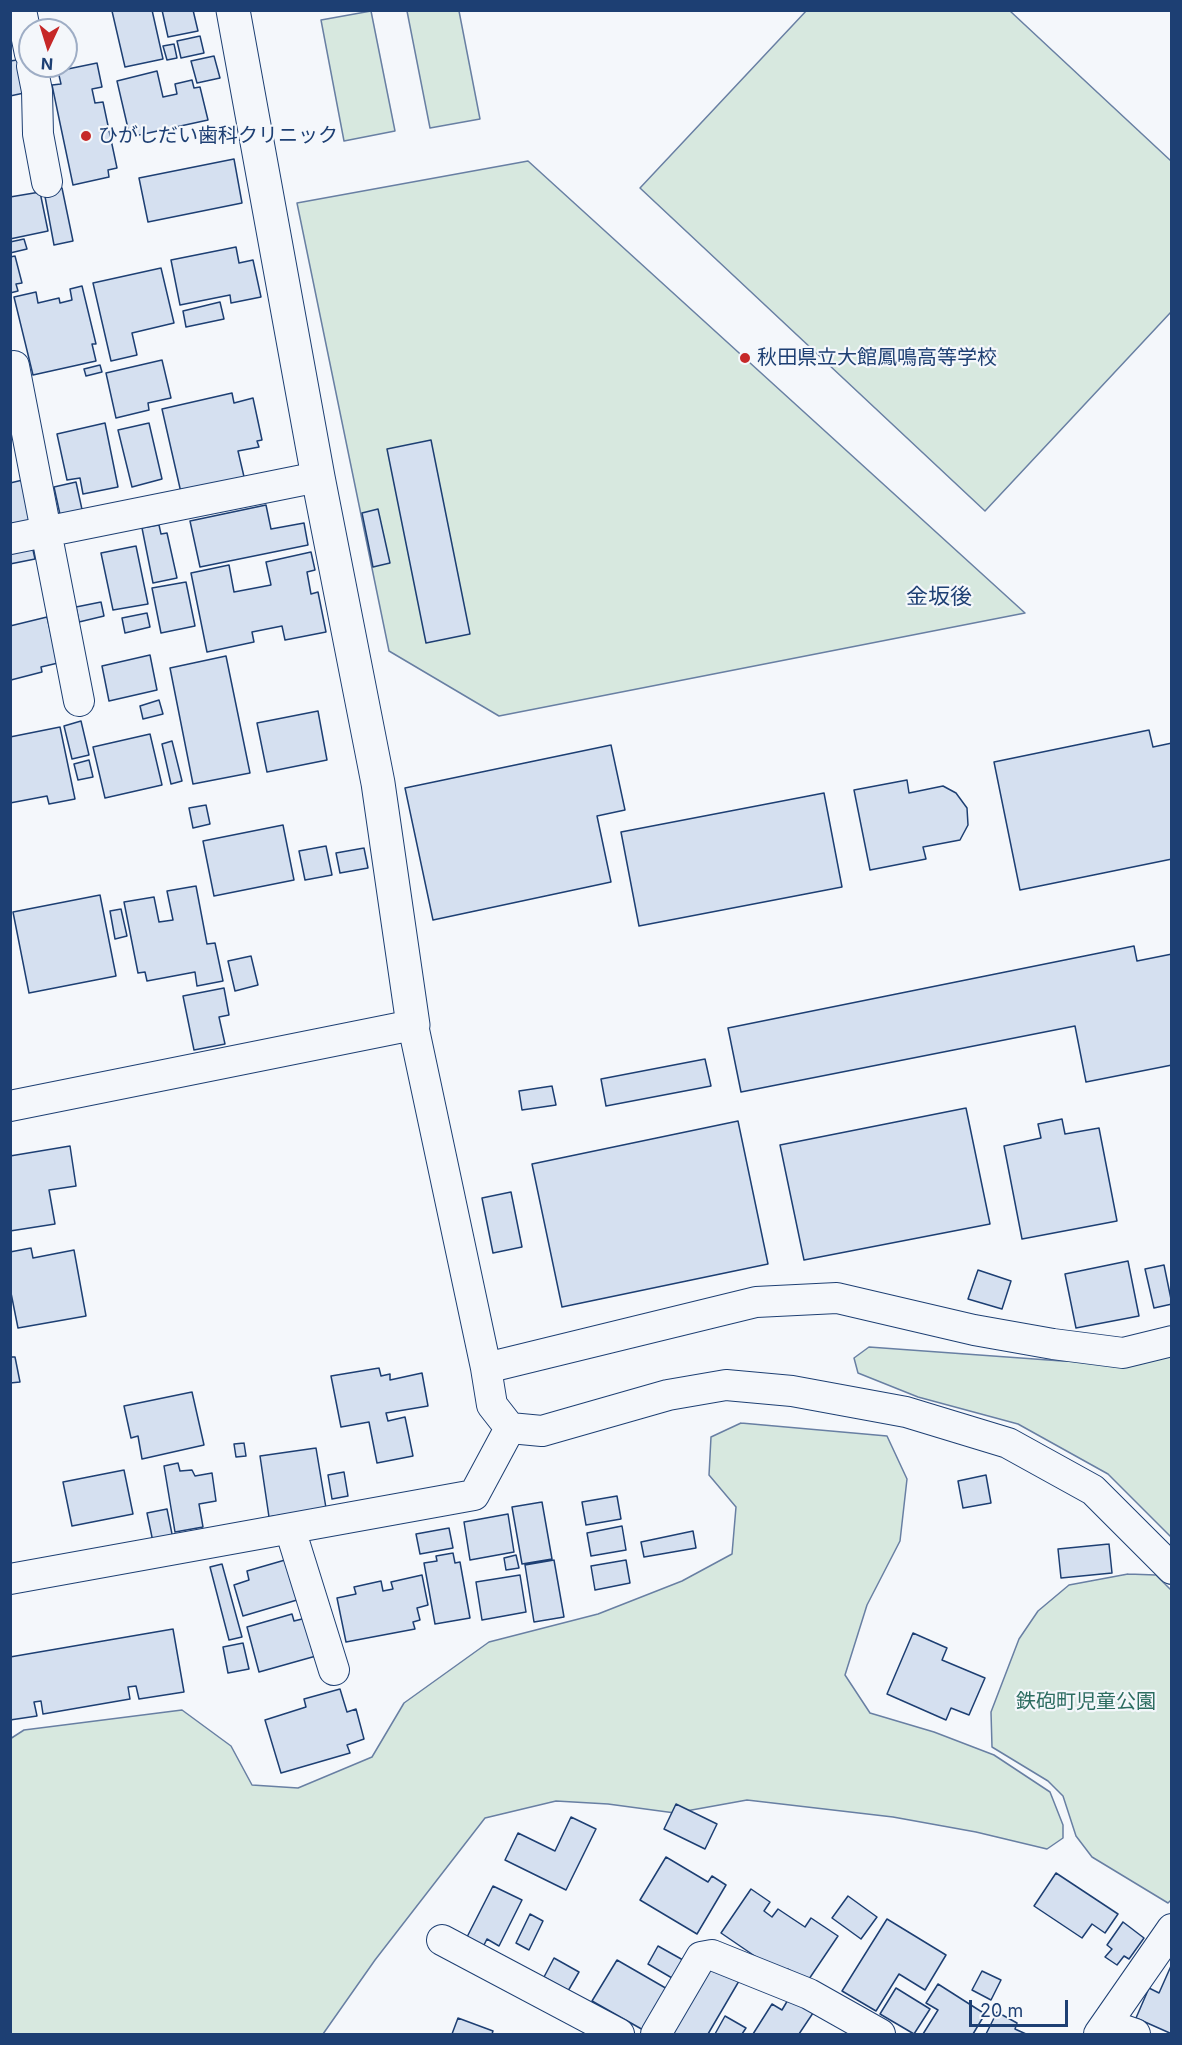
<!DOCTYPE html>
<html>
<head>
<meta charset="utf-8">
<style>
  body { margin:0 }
  #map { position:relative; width:1182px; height:2045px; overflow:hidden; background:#f4f7fb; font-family:Inter,sans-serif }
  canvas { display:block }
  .frame { position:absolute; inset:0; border:12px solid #1d3f73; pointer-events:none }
  .north { position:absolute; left:18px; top:18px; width:60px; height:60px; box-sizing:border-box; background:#f4f7fb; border:2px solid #9eadc5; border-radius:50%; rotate:184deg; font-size:16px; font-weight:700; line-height:24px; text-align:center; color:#1d3f73 }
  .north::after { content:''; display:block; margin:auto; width:21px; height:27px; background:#c62828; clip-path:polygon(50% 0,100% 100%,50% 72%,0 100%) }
  .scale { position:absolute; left:969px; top:2000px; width:99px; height:27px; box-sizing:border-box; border:3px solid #1d3f73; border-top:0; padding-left:8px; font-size:18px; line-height:21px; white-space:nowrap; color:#1d3f73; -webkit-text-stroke:4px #f4f7fb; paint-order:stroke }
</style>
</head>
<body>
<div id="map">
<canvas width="1182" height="2045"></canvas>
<div class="frame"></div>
<div class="north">N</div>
<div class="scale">20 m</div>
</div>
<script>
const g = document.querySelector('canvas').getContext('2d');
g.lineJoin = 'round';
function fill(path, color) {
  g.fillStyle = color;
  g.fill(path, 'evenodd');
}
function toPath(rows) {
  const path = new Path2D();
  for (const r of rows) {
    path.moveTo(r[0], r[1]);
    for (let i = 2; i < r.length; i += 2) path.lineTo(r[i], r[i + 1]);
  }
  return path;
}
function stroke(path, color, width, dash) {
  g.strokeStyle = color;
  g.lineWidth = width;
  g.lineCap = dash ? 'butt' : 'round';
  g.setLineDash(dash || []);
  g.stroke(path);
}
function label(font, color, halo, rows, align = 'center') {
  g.font = font + ' Inter,"Noto Sans JP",sans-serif';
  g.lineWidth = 4.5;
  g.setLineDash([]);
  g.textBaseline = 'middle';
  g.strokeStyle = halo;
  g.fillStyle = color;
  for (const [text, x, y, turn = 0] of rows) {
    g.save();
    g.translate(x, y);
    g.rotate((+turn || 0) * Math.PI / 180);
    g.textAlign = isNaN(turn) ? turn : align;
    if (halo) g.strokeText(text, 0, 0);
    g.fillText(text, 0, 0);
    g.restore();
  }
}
const green = toPath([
  [807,10,1010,11,1171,161,1171,312,985,511,640,188,807,10],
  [371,11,395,131,344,141,321,20,371,11],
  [407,11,459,11,480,119,430,128,407,11],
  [528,161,1025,613,499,716,389,651,297,203,528,161],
  [869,1347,1062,1361,1144,1361,1171,1354,1171,1537,1108,1474,1018,1424,918,1397,858,1373,854,1358,869,1347],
  [741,1423,887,1436,907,1479,900,1541,867,1605,845,1675,870,1713,934,1732,994,1755,1050,1792,1063,1825,1063,1838,1047,1849,976,1832,893,1817,747,1800,675,1813,608,1804,556,1801,485,1818,375,1960,323,2034,11,2034,10,1739,24,1730,182,1710,231,1746,252,1785,298,1788,372,1757,404,1703,489,1642,598,1614,682,1581,732,1554,736,1507,709,1475,711,1437,741,1423],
  [1128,1574,1156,1575,1171,1590,1172,1899,1168,1903,1092,1857,1076,1836,1063,1796,1048,1781,992,1747,991,1712,1019,1639,1038,1611,1069,1585,1128,1574]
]);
const building = toPath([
  [152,10,163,59,125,67,112,11,152,10],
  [162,10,193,10,198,31,168,37,162,10],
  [200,36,204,53,181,58,177,41,200,36],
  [174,44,177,58,167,60,163,46,174,44],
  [214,56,220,78,197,83,191,61,214,56],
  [17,60,24,93,10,96,10,61,17,60],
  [97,63,102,87,92,89,95,103,103,102,117,168,108,170,109,177,73,185,52,85,61,84,58,71,97,63],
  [157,71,163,97,177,94,175,84,192,80,194,88,200,87,208,120,130,137,117,81,157,71],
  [234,159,242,203,148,222,139,178,234,159],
  [62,188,73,241,54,245,44,191,62,188],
  [40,192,48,231,10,239,10,197,40,192],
  [24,239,27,249,10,253,10,242,24,239],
  [236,247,239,263,253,260,261,297,231,303,230,295,180,305,171,260,236,247],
  [15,256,22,283,16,284,18,291,10,293,10,257,15,256],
  [161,268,174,323,132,333,137,355,111,361,93,283,161,268],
  [82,286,96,344,92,344,96,361,33,375,14,297,36,292,38,303,59,298,60,303,72,300,70,289,82,286],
  [220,302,224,319,186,327,183,311,220,302],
  [162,360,171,398,148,403,149,410,116,418,106,373,162,360],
  [100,365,102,372,86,376,84,369,100,365],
  [232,393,234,403,253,398,262,440,257,441,259,447,238,451,245,481,182,497,162,409,232,393],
  [105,423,118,487,83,494,80,478,67,480,57,434,105,423],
  [149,423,162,479,132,487,118,430,149,423],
  [431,440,470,634,426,643,387,449,431,440],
  [27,479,36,524,10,530,10,483,27,479],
  [76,482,83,514,61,519,54,487,76,482],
  [266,505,271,529,304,523,308,545,200,567,190,521,266,505],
  [378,509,390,563,373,567,362,513,378,509],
  [159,525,161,534,167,533,177,578,153,583,142,528,159,525],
  [31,541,35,559,10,564,10,544,31,541],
  [136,546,148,604,113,610,101,553,136,546],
  [311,552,315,570,307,572,311,594,318,592,326,632,285,640,282,626,252,632,254,642,207,652,191,573,229,565,234,592,271,585,266,562,311,552],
  [186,582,195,626,161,633,152,588,186,582],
  [101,602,104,616,79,622,76,607,101,602],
  [147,613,150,627,125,633,122,618,147,613],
  [47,617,58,663,41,667,42,672,11,680,10,626,47,617],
  [150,655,157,690,109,701,102,666,150,655],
  [226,656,250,773,193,784,170,668,226,656],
  [159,700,163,714,143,719,140,706,159,700],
  [318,711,327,760,267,772,257,723,318,711],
  [81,721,89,755,72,759,64,726,81,721],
  [60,727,75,799,49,804,47,796,10,803,10,737,60,727],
  [1149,730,1153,747,1172,743,1172,859,1020,890,994,762,1149,730],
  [150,734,162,785,105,798,93,747,150,734],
  [172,741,182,781,171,784,162,744,172,741],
  [611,745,625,810,597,816,611,882,433,920,405,788,611,745],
  [89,760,93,777,78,780,74,764,89,760],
  [907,780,909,793,943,786,956,793,967,808,968,825,960,840,923,847,926,859,870,870,854,790,907,780],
  [824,793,842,887,639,926,621,832,824,793],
  [206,805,210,824,193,828,189,808,206,805],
  [283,825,294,880,214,896,203,841,283,825],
  [326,846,332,875,305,880,299,851,326,846],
  [364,848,368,868,340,873,336,853,364,848],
  [196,886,207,944,215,943,223,981,197,986,195,972,147,981,145,972,138,973,124,902,154,897,159,922,173,920,167,891,196,886],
  [100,895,116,976,29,993,13,912,100,895],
  [121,909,127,936,115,939,110,911,121,909],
  [1134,946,1137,961,1172,954,1172,1065,1086,1082,1075,1026,741,1092,728,1028,1134,946],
  [251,956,258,985,235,991,228,961,251,956],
  [224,988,229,1015,219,1017,225,1044,194,1050,183,996,224,988],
  [705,1059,711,1086,606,1106,601,1079,705,1059],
  [552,1086,556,1105,522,1110,519,1091,552,1086],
  [966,1108,990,1224,804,1260,780,1145,966,1108],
  [1062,1119,1065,1134,1099,1128,1117,1221,1022,1239,1004,1146,1041,1138,1038,1124,1062,1119],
  [738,1121,768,1264,562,1307,532,1164,738,1121],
  [70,1146,76,1186,49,1190,55,1224,10,1231,10,1156,70,1146],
  [511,1192,522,1247,493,1253,482,1198,511,1192],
  [31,1248,33,1258,74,1250,86,1316,18,1328,10,1288,10,1252,31,1248],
  [1128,1261,1139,1316,1076,1328,1065,1274,1128,1261],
  [1164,1265,1172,1304,1154,1308,1145,1269,1164,1265],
  [978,1270,1011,1281,1002,1309,968,1299,978,1270],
  [10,1357,15,1357,20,1382,10,1383,10,1357],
  [379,1368,381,1376,390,1374,390,1380,422,1373,428,1406,386,1413,388,1421,405,1417,413,1456,377,1463,369,1422,341,1427,331,1376,379,1368],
  [192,1392,204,1445,142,1459,138,1436,131,1438,124,1406,192,1392],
  [244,1443,246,1456,236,1457,234,1444,244,1443],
  [316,1448,326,1508,269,1517,260,1456,316,1448],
  [178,1463,180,1471,192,1470,195,1476,212,1473,216,1501,199,1504,203,1527,175,1532,164,1466,178,1463],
  [124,1470,133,1514,72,1526,63,1482,124,1470],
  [344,1472,348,1496,332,1499,328,1475,344,1472],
  [986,1475,991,1503,963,1508,958,1481,986,1475],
  [617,1496,621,1519,586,1525,582,1502,617,1496],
  [542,1502,552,1559,522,1564,512,1507,542,1502],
  [167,1509,173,1539,153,1542,147,1513,167,1509],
  [508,1514,514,1552,470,1560,464,1522,508,1514],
  [622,1526,626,1550,591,1556,587,1533,622,1526],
  [449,1528,453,1548,420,1554,416,1534,449,1528],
  [693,1531,696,1548,644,1557,641,1542,693,1531],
  [1109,1544,1112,1573,1061,1578,1058,1549,1109,1544],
  [453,1553,455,1563,460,1562,470,1618,435,1624,424,1563,437,1561,436,1556,453,1553],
  [516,1555,519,1568,506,1570,504,1558,516,1555],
  [285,1560,297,1600,243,1616,234,1585,249,1580,247,1571,285,1560],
  [554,1560,564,1617,534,1622,525,1565,554,1560],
  [626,1560,630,1583,595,1590,591,1566,626,1560],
  [222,1564,242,1637,229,1640,210,1567,222,1564],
  [422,1575,428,1605,417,1608,420,1620,413,1622,415,1629,346,1642,337,1598,356,1594,354,1587,381,1581,383,1591,393,1589,391,1582,422,1575],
  [520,1575,526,1612,482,1620,476,1582,520,1575],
  [292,1614,294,1621,306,1618,316,1656,259,1672,247,1627,292,1614],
  [173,1629,184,1692,139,1699,136,1686,128,1687,130,1699,43,1714,41,1701,34,1702,37,1716,10,1720,10,1657,173,1629],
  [913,1633,947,1648,942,1660,985,1678,969,1715,951,1708,946,1720,887,1694,913,1633],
  [243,1643,249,1669,228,1673,223,1647,243,1643],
  [340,1689,347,1712,356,1709,364,1739,347,1745,350,1753,281,1773,265,1720,306,1707,304,1699,340,1689],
  [676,1804,717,1824,705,1849,664,1829,676,1804],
  [571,1817,596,1829,566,1890,505,1860,518,1833,555,1851,571,1817],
  [666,1857,708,1882,712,1876,726,1885,697,1934,640,1900,666,1857],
  [1056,1873,1118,1914,1105,1933,1092,1924,1082,1938,1034,1906,1056,1873],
  [493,1886,522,1900,499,1946,487,1939,483,1947,466,1939,493,1886],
  [751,1889,770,1902,764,1911,772,1917,778,1909,805,1927,811,1918,838,1936,807,1982,788,1969,784,1976,721,1933,751,1889],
  [848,1896,877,1917,861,1939,832,1918,848,1896],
  [530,1914,543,1921,529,1950,516,1943,530,1914],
  [887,1919,946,1955,925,1990,899,1974,876,2011,842,1991,887,1919],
  [1123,1922,1144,1938,1129,1959,1124,1956,1117,1965,1105,1957,1112,1949,1107,1945,1123,1922],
  [658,1946,683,1960,672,1978,648,1964,658,1946],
  [554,1958,579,1972,568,1991,544,1977,554,1958],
  [617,1960,669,1990,645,2031,592,2001,617,1960],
  [708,1963,739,1981,708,2034,666,2034,708,1963],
  [1171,1966,1172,2034,1136,2018,1149,1988,1159,1993,1171,1966],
  [982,1971,1001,1980,991,2000,972,1990,982,1971],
  [938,1984,985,2014,973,2034,923,2034,938,2010,926,2003,938,1984],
  [896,1988,930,2009,914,2034,880,2014,896,1988],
  [789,1998,813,2013,799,2034,753,2034,772,2004,782,2010,789,1998],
  [997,2012,1017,2023,1015,2029,1026,2034,986,2034,997,2012],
  [725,2016,746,2028,742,2034,715,2034,725,2016],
  [458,2018,493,2031,492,2034,452,2034,458,2018]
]);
const street = toPath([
  [21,10,30,54],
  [32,66,37,91,38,134,47,182],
  [14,366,79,701],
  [10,539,318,477],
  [10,1106,413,1025,486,1368,492,1405,510,1428,542,1431,668,1395,726,1385,792,1391,906,1412,1008,1443,1093,1490,1172,1569],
  [486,1368,756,1302,837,1298,974,1330,1053,1344,1123,1353,1172,1341],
  [290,1529,334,1670],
  [10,1579,474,1495,510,1428],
  [442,1940,619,2034],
  [1106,2024,1135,2034],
  [656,2034,701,1957,712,1955,809,1994,880,2034],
  [1099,2034,1172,1929]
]);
const secondary = toPath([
  [233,10,318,477,378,783,413,1025]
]);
const markers = [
  [86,136,6,"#c62828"],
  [745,358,6,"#c62828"]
];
const poiNames = [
  ["ひがしだい歯科クリニック",98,136],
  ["秋田県立大館鳳鳴高等学校",757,358]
];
const parkNames = [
  ["鉄砲町児童公園",1086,1702]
];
const quarterNames = [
  ["金坂後",939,597]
];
fill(green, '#d7e8df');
stroke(green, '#687fa3', 1.5);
fill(building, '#d5e0f0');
stroke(building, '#1d3f73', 1.5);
stroke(street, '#1d3f73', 32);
stroke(secondary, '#1d3f73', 35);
stroke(street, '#f4f7fb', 30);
stroke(secondary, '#f4f7fb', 33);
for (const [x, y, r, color] of markers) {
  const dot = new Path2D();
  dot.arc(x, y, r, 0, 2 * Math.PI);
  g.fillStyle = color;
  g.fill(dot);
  stroke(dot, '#f4f7fb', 2);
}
label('20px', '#1d3f73', '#f4f7fb', poiNames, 'left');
label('20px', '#2c6c60', '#f4f7fb', parkNames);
label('22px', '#1d3f73', '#f4f7fb', quarterNames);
</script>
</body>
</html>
